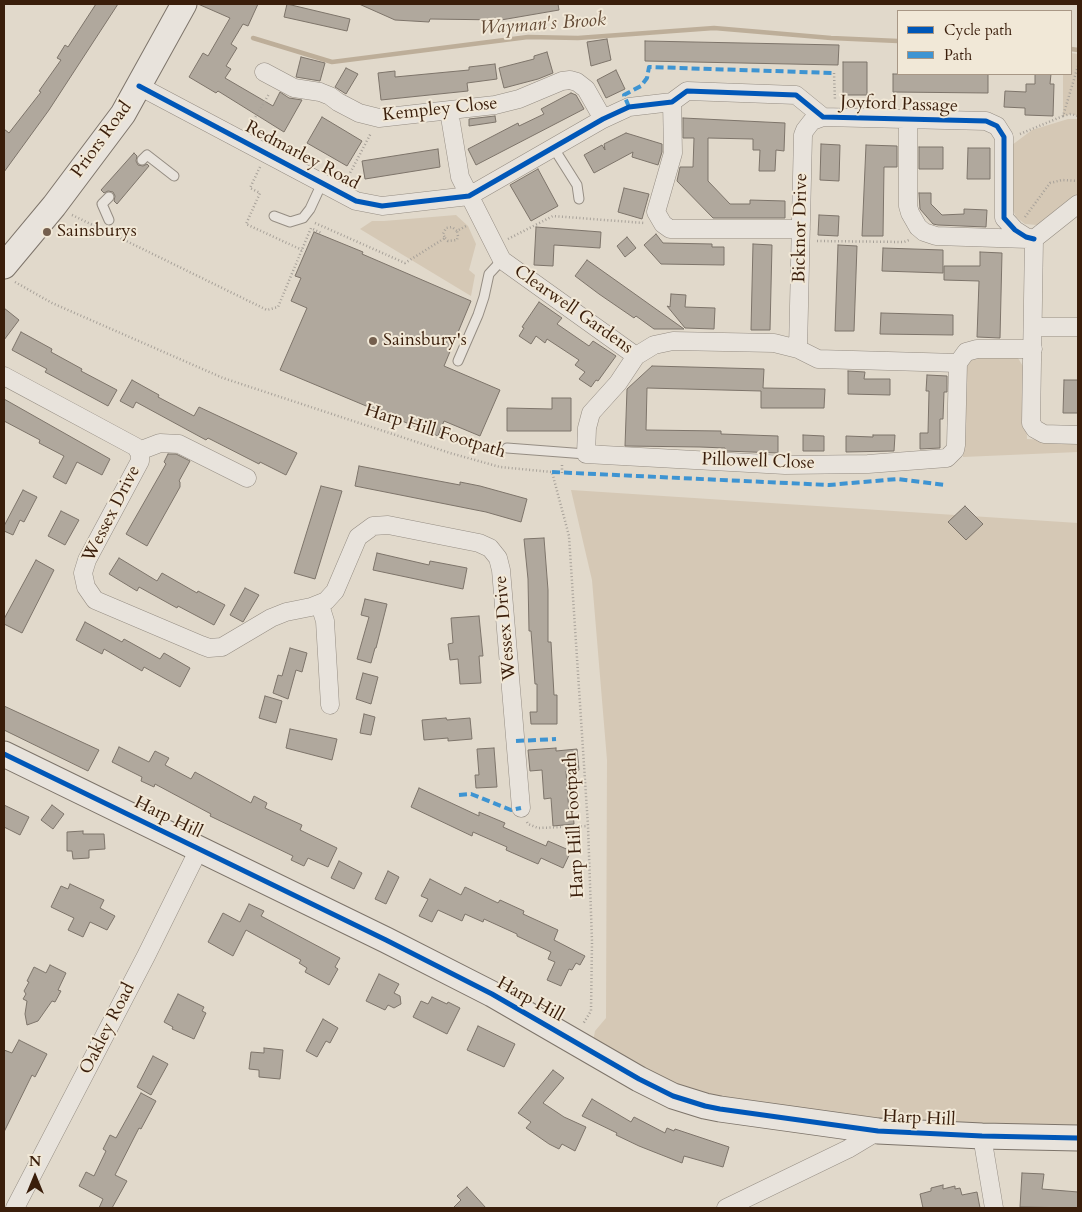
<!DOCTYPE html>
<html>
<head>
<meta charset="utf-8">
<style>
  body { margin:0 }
  #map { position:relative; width:1082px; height:1212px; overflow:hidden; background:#e1d9cb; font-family:Cardo,serif }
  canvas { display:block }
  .frame { position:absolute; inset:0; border:5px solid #3a1e0b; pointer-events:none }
  .legend { position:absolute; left:897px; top:10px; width:175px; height:65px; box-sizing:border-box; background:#f1e8d7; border:1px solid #a89785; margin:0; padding:6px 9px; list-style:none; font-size:15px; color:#3a1e0b }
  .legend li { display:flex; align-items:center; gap:10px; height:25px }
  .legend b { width:25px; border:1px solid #a89785 }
  .north { position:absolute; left:10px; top:1152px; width:50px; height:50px; -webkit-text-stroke:4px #f1e8d7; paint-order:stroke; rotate:0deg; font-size:14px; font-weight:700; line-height:20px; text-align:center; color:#3a1e0b }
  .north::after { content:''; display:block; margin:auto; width:18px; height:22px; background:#3a1e0b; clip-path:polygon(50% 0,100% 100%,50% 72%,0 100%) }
</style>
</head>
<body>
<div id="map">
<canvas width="1082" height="1212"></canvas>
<div class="frame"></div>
<ul class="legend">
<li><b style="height:6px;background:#0057b8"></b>Cycle path</li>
<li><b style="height:6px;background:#3e94d2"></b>Path</li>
</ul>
<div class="north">N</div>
</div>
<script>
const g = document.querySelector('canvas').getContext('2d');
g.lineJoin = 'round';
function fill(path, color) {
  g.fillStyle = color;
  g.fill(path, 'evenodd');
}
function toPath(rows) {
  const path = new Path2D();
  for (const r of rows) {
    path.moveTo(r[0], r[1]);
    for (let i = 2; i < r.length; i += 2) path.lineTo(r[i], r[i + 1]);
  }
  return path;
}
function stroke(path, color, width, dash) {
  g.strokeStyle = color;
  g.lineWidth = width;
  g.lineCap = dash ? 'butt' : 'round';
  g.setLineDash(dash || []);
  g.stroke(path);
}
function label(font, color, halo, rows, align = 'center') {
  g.font = font + ' Cardo,serif';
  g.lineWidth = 4;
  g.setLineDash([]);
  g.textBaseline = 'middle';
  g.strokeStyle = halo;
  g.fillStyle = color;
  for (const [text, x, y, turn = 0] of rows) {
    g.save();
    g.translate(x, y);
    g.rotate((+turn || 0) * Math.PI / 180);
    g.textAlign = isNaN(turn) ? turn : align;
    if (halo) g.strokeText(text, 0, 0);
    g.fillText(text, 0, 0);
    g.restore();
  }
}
const green = toPath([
  [1071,53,1078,54,1078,116,1071,114,1063,116,1063,74,1071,74],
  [1068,119,1078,119,1078,194,1043,223,1037,225,1025,224,1016,217,1012,208,1012,145,1032,130],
  [456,215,468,226,476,244,469,270,475,275,471,296,360,229,372,221,384,221],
  [995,357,1018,358,1024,368,1027,439,1078,442,1078,452,963,457,965,370,972,358],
  [571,490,1078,523,1078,1128,898,1121,694,1094,593,1042,595,1031,606,1018,607,760,592,580]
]);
const stream = toPath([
  [253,38,332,62,528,37,578,38,714,28,831,38,898,41],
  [1071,49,1078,50]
]);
const building = toPath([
  [96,4,118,4,49,110,4,172,4,129,9,133,41,92,39,91,61,60,57,58,65,45,68,47,96,4],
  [198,4,258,4,248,26,243,24,231,44,237,48,226,66,231,69,225,78,273,106,280,92,289,98,302,100,284,132,218,91,216,93,189,77,203,53,208,56,230,18,198,4],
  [287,4,350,19,347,31,284,17,287,4],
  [359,4,558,4,559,10,501,20,430,19,429,22,395,20,359,4],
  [607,39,611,60,591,66,587,42,607,39],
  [645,41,839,45,838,65,645,61,645,41],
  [547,52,553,73,538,79,504,88,499,68,534,59,534,56,547,52],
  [301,57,325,63,320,81,296,77,301,57],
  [843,62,867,62,867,95,843,95,843,62],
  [495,64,497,79,467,83,468,91,381,100,378,73,395,71,395,77,469,70,469,67,495,64],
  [346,68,358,74,346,94,335,87,346,68],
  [616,70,625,89,606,98,597,80,616,70],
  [893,74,988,74,988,93,893,92,893,74],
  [1035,74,1051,74,1050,84,1054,84,1053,116,1025,115,1025,108,1004,107,1005,91,1026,92,1026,84,1035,84,1035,74],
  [571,93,576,95,584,109,476,165,468,149,518,123,519,126,544,114,541,109,571,93],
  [495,116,496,122,469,126,469,119,495,116],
  [322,117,362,141,347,166,307,143,322,117],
  [683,118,785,123,784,151,776,150,775,171,759,171,760,150,753,150,753,139,708,138,708,181,730,204,750,204,750,200,785,201,785,218,713,218,677,181,680,167,693,167,694,138,683,138,683,118],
  [626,133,662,144,662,152,658,165,632,157,633,152,594,173,584,155,602,145,605,150,604,144,626,133],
  [821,144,840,145,839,181,820,180,821,144],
  [866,145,897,146,897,167,884,167,883,236,862,236,866,145],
  [919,147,943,147,943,169,919,169,919,147],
  [968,148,990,148,990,179,967,179,968,148],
  [438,149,440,167,365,179,362,161,438,149],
  [134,153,137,156,136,161,138,165,143,166,147,164,149,166,117,204,114,201,115,196,113,192,108,191,104,193,101,190,134,153],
  [538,169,558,206,531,221,510,185,538,169],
  [624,188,649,194,642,219,618,212,624,188],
  [919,193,931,193,931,204,942,215,964,214,964,209,987,210,986,227,938,225,933,224,920,209,919,193],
  [819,215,839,216,838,236,818,235,819,215],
  [536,227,601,232,600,248,554,245,553,266,534,265,536,227],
  [314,232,363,252,362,254,471,301,444,366,500,390,480,436,444,421,438,436,280,370,307,308,291,301,301,278,295,276,314,232],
  [656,234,663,243,712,244,712,247,724,247,724,265,661,264,644,245,656,234],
  [627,237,636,248,625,257,617,246,627,237],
  [753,244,772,245,770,330,751,330,753,244],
  [838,245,857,246,854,331,835,331,838,245],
  [883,248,943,250,943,273,882,271,883,248],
  [980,252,1002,253,1000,338,977,337,979,281,944,280,944,266,980,266,980,252],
  [587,260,618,282,684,329,654,329,636,316,634,318,599,294,575,276,587,260],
  [671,294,686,295,685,307,715,308,714,329,685,328,667,306,670,307,671,294],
  [539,302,562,318,557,324,589,346,593,341,616,356,598,381,596,380,591,387,579,379,585,372,575,365,579,360,547,339,545,343,536,336,531,344,519,336,524,328,522,327,539,302],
  [4,308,19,320,4,340,4,308],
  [881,313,953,315,953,335,880,334,881,313],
  [21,332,52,349,51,352,82,369,81,371,117,390,108,406,45,372,47,369,12,350,21,332],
  [652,366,764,369,763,388,825,389,824,408,761,408,761,391,647,388,646,430,721,431,721,434,778,436,778,453,725,451,725,448,700,447,625,446,627,389,652,366],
  [848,371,865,372,864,379,890,379,890,395,848,394,848,371],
  [927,375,947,376,947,392,944,392,943,419,940,419,940,448,920,449,920,433,928,433,929,391,926,391,927,375],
  [132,380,159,395,158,397,194,416,199,407,297,453,286,475,260,462,259,464,208,438,206,440,136,402,133,408,120,401,132,380],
  [1064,380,1078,380,1078,413,1063,413,1064,380],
  [552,398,571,398,571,431,507,431,507,408,552,409,552,398],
  [4,399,110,459,102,475,77,462,66,484,53,477,64,456,39,443,40,440,4,421,4,399],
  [803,435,824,436,824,451,803,451,803,435],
  [873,435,895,435,894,451,846,452,846,436,873,437,873,435],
  [168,454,176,454,190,461,179,481,180,482,180,487,147,546,126,534,166,464,164,462,168,454],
  [359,466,460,485,460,482,480,486,527,499,521,522,486,512,355,486,359,466],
  [321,486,342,491,315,579,294,573,321,486],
  [23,490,37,497,24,522,20,520,13,535,4,531,4,526,23,490],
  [965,506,983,524,966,540,948,522,965,506],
  [61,511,79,520,65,545,48,536,61,511],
  [544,538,548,590,548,642,551,642,554,695,557,695,557,724,531,724,530,712,537,712,537,684,535,684,531,631,529,631,528,579,524,539,544,538],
  [377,553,429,565,430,561,467,568,463,589,373,570,377,553],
  [119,558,157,581,162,573,197,593,198,591,225,605,214,625,178,606,177,608,139,587,137,591,109,574,119,558],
  [36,560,54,570,22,633,4,624,4,619,36,560],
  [245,588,259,595,243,622,230,615,245,588],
  [365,599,387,604,376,648,375,648,371,663,357,659,369,617,361,615,365,599],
  [479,616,483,656,479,656,481,683,460,684,458,659,450,660,448,644,453,643,451,618,479,616],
  [85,622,122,642,124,639,160,659,164,653,190,668,180,687,144,667,142,671,104,649,102,654,76,640,85,622],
  [290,648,307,653,302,672,296,670,288,699,273,693,278,675,282,676,290,648],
  [363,673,378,677,371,704,356,699,363,673],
  [265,696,282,701,276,723,259,718,265,696],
  [4,706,99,750,88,771,4,730,4,706],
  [364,714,375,717,371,735,360,733,364,714],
  [446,718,447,720,470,718,472,739,448,741,448,738,424,740,422,720,446,718],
  [290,729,337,739,332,760,286,748,290,729],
  [119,747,149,762,155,751,169,758,165,765,191,779,195,772,251,803,254,796,267,803,265,808,302,825,300,830,337,848,328,867,308,858,304,866,291,860,293,856,210,816,211,814,155,784,154,787,141,781,142,777,112,762,119,747],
  [494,748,497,787,476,788,475,775,479,775,477,749,494,748],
  [556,748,556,751,577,749,579,770,566,771,569,812,573,811,574,824,553,826,551,798,544,799,542,770,530,771,528,750,556,748],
  [419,788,479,816,479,812,505,823,503,827,546,846,548,841,571,851,563,868,541,858,538,864,506,850,507,847,473,832,472,836,411,807,419,788],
  [4,805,29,817,20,835,4,827,4,805],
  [52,805,64,814,53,829,41,820,52,805],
  [83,831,83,834,104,834,105,849,89,850,89,858,73,859,72,851,67,851,67,832,83,831],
  [339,861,362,873,354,889,331,878,339,861],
  [388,871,399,877,386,904,375,899,388,871],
  [430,879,461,895,465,887,498,903,500,900,524,911,523,914,558,930,554,940,585,956,580,965,576,963,572,970,569,969,561,986,547,980,555,962,548,959,551,952,517,936,517,934,484,919,483,922,465,914,462,921,438,910,432,922,419,916,428,899,421,896,430,879],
  [70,884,104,900,100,908,115,916,107,930,90,922,83,937,68,930,74,918,51,907,61,886,68,889,70,884],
  [249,904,264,911,261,916,340,958,335,967,338,969,329,985,305,972,307,968,299,963,301,960,246,930,233,956,208,942,223,913,240,922,249,904],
  [50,965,66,973,58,990,61,991,55,1002,52,1001,38,1021,27,1025,25,1014,27,1001,23,999,26,994,24,991,29,982,27,981,34,967,46,973,50,965],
  [379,974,399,984,394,993,400,996,401,1004,394,1008,388,1005,385,1010,366,1001,379,974],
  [178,994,204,1007,202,1011,206,1013,194,1039,172,1029,173,1027,164,1022,178,994],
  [432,997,447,1004,448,1002,460,1008,447,1034,413,1017,421,1001,428,1004,432,997],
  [323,1019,338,1028,330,1043,326,1041,317,1057,306,1051,323,1019],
  [478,1026,515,1044,504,1067,467,1050,478,1026],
  [19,1040,47,1054,35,1077,32,1075,4,1132,4,1050,12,1053,19,1040],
  [264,1048,283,1050,280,1079,259,1077,259,1070,249,1069,251,1052,264,1053,264,1048],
  [153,1056,168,1064,151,1095,137,1087,153,1056],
  [553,1070,564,1078,543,1103,564,1117,586,1127,575,1151,562,1144,559,1149,549,1144,526,1128,531,1122,518,1113,553,1070],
  [141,1093,156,1101,141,1129,139,1128,115,1175,127,1181,112,1208,99,1208,103,1199,79,1186,86,1172,94,1176,106,1151,103,1149,110,1135,116,1138,141,1093],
  [592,1099,631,1122,634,1117,665,1133,667,1128,674,1131,675,1129,729,1147,723,1167,684,1156,682,1163,639,1146,616,1135,617,1133,582,1116,592,1099],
  [1022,1173,1044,1174,1042,1189,1078,1192,1078,1208,1020,1207,1022,1173],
  [943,1185,943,1189,955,1186,955,1189,960,1188,962,1195,977,1192,980,1208,923,1208,920,1194,931,1191,931,1188,943,1185],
  [467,1187,486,1208,453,1208,461,1200,457,1196,467,1187]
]);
const path = toPath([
  [834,73,835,101],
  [1063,116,1071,114,1078,116],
  [250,126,269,94],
  [1020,134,1063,116,1078,66],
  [260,167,250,188,260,193,246,224,302,250],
  [347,179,371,133],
  [72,215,99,228],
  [1025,217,1050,183,1062,180,1078,181],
  [315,223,405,263,445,238,443,234,446,228,452,227,457,231,466,226],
  [108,232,267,310,278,307,311,228,321,233,321,234],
  [445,238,448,241,457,240,458,236,457,231],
  [508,239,553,216,644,223],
  [817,241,904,242,909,240],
  [15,282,52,303,223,378,450,453,500,467,552,472,569,536,588,826,592,942,591,1011,583,1024],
  [562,473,562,464],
  [527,822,528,824,538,828,588,826]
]);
const lane = toPath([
  [553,147,577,185,579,199],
  [142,160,147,155,174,176],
  [109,197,102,204,109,220],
  [274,216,290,222,303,218,310,209,322,183],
  [458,361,478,315,484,297,489,274,502,260],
  [507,448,586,454]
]);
const street = toPath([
  [264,72,294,88,320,92,330,96,338,102,359,113,379,118,495,105,519,99,562,81,570,80,577,82,586,89,603,119],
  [139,86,356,201,382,206,469,196,603,119,629,107,672,102,687,91,796,95,823,117,986,121,997,126,1004,137,1004,218,1015,230,1026,237,1034,239],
  [672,102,673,153,656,212,663,224,670,229,801,229],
  [449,111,460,177,502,260,636,356,654,345,673,341,774,343,798,349,818,359,958,363,966,352,977,349,1033,349],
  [908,120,908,206,910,213,918,227,924,232,936,236,1028,239],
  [1034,239,1031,423,1035,429,1044,434,1078,435],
  [1034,239,1078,204],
  [1033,327,1078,327],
  [798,349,803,135,805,130,812,121,823,117],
  [636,356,618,383,591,413,587,428,586,454,785,465,868,464,947,458,955,450,956,445,958,363],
  [4,376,136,447,140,454,140,461,87,560,83,573,86,587,95,600,201,645,209,648,222,647,271,618,286,612,311,607,326,601,335,591,358,537,373,526,388,525,479,543,490,548,498,558,501,570,521,808],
  [139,451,160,443,179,444,247,478],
  [320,605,325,621,330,705],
  [982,1136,994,1208],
  [15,1208,146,956,199,849],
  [726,1208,848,1149,878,1131]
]);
const secondary = toPath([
  [4,266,54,206,123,114,184,4],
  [4,754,386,940,492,994,639,1079,673,1096,705,1106,720,1109,878,1131,982,1136,1078,1138]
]);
const quiet = toPath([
  [629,107,624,95,641,86,647,78,649,67,834,73],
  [552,472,829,485,897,479,946,485],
  [516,741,556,739],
  [459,795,471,794,511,810,521,808]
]);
const cycleway = toPath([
  [139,86,356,201,382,206,469,196,603,119,629,107,672,102,687,91,796,95,823,117,986,121,997,126,1004,137,1004,218,1015,230,1026,237,1034,239],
  [4,754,386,940,492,994,639,1079,673,1096,705,1106,720,1109,878,1131,982,1136,1078,1138]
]);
const markers = [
  [47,232,5,"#745f4e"],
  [373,341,5,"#745f4e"]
];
const streetNames = [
  ["Joyford Passage",899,105,2],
  ["Kempley Close",440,110,-6],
  ["Priors Road",102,140,-54],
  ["Redmarley Road",302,156,28],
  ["Bicknor Drive",801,228,-89],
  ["Clearwell Gardens",573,310,35],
  ["Harp Hill Footpath",435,432,17],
  ["Pillowell Close",758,462,2],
  ["Wessex Drive",112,514,-63],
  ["Wessex Drive",506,628,-95],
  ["Harp Hill",168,818,26],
  ["Harp Hill Footpath",575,825,-93],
  ["Harp Hill",530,1000,29],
  ["Oakley Road",108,1029,-63],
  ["Harp Hill",919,1119,3]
];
const poiNames = [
  ["Sainsburys",57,232],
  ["Sainsbury's",383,341]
];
const waterNames = [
  ["Wayman's Brook",543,25,-4]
];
fill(green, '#d5c8b5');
stroke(stream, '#bdae99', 4.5);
fill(building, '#b0a89d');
stroke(building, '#7d746a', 1);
stroke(lane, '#958d83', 11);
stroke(street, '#958d83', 19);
stroke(secondary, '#7d746a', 27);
stroke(path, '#a7a199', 2.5, [1, 2.5]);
stroke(lane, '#e8e3dc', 9);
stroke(street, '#e8e3dc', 18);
stroke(secondary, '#e8e3dc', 25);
stroke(quiet, '#3e94d2', 4, [8, 4]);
stroke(cycleway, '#0057b8', 5);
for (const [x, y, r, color] of markers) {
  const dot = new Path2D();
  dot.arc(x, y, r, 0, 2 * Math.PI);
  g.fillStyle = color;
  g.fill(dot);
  stroke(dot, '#f1e8d7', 2);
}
label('18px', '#3a1e0b', '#f1e8d7', streetNames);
label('18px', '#3a1e0b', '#f1e8d7', poiNames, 'left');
label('italic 19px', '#634a35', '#f1e8d7', waterNames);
</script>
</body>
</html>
